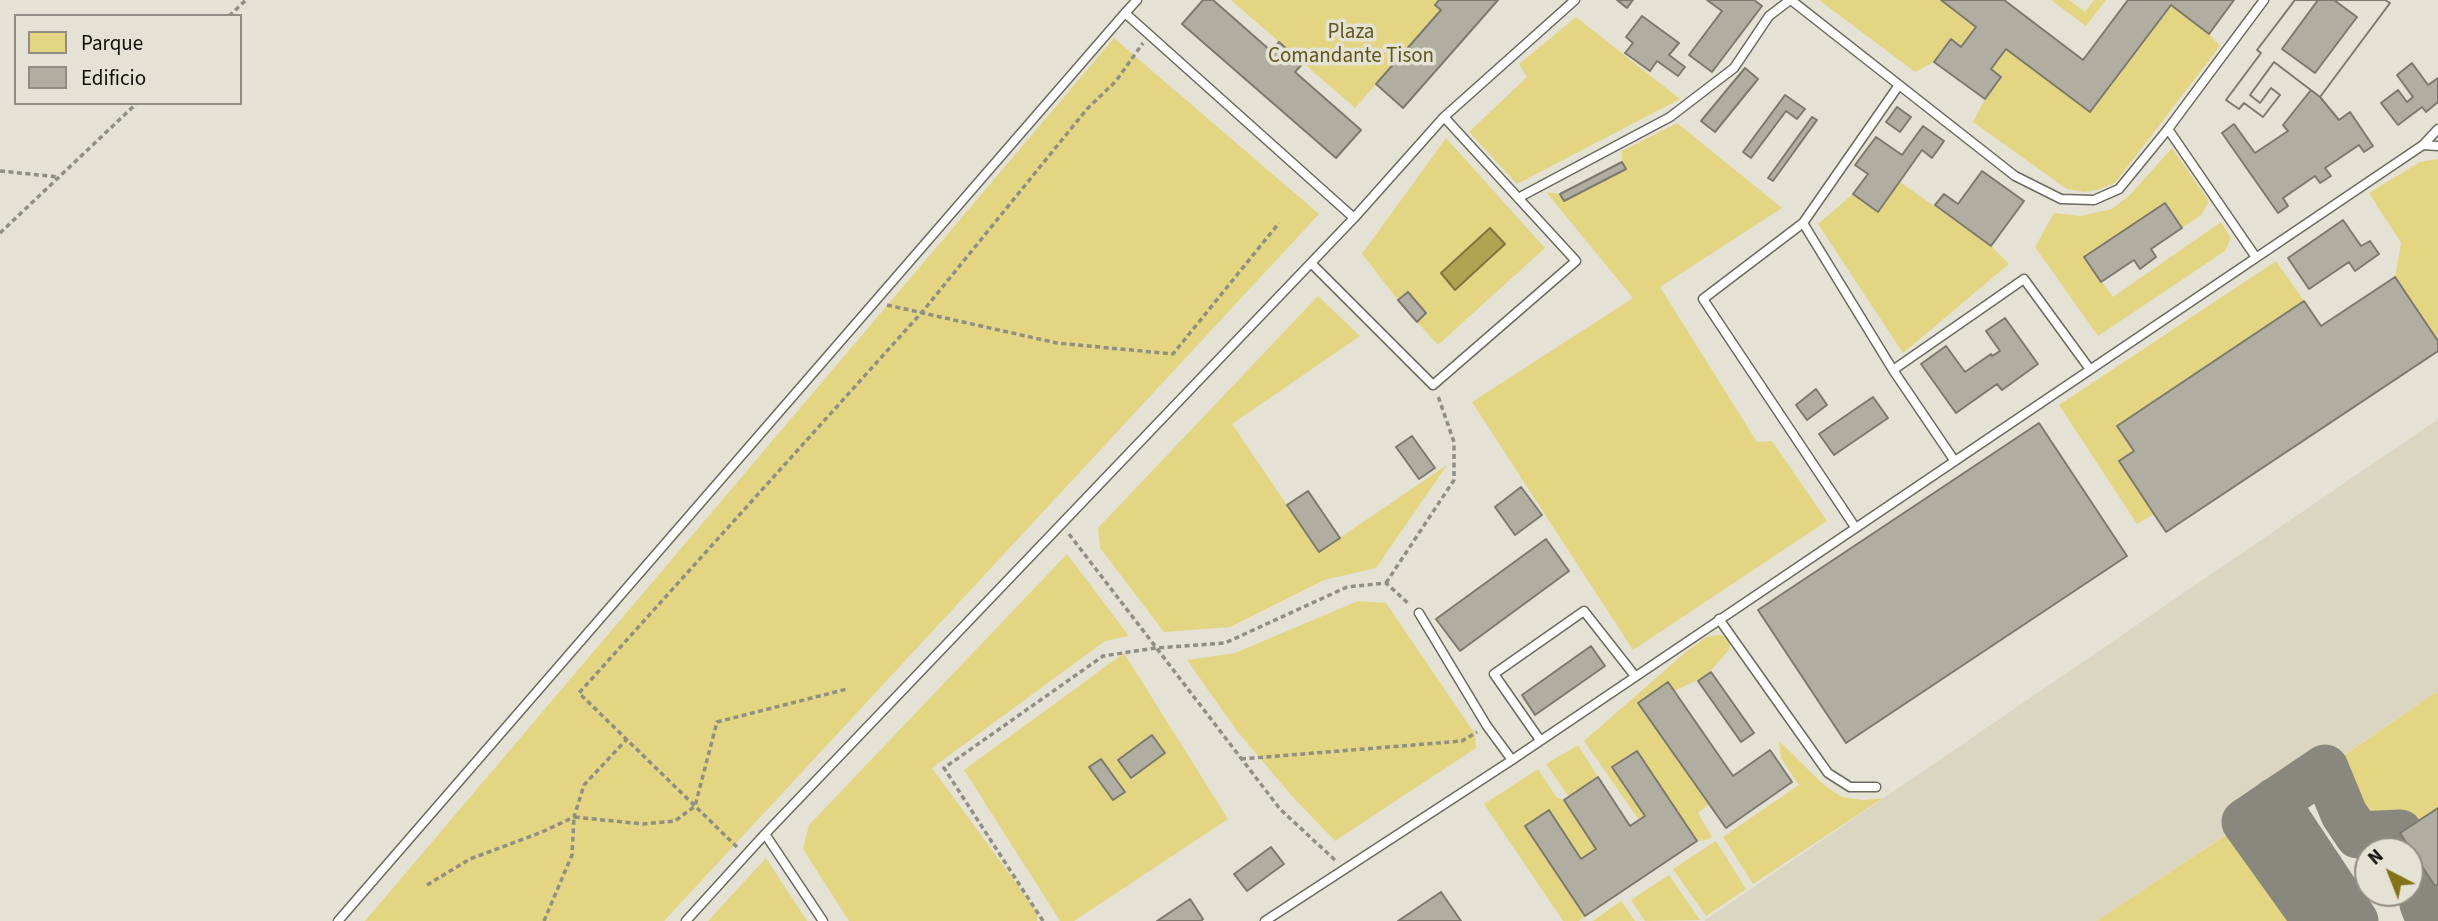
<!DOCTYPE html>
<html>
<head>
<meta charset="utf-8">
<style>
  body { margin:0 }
  #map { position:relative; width:2438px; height:921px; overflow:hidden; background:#e4e2d5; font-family:"Source Sans 3",sans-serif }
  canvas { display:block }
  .legend { position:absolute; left:14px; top:14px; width:228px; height:91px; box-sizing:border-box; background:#e4e2d5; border:2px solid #8f8d84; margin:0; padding:9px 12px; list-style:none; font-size:21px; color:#0f0e0a }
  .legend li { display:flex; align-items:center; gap:14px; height:35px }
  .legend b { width:35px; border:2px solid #8f8d84 }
  .north { position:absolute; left:2354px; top:837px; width:70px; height:70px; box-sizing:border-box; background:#e4e2d5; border:2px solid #8f8d84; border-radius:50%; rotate:318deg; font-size:19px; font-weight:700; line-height:28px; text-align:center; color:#0f0e0a }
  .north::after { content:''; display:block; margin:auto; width:24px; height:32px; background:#837315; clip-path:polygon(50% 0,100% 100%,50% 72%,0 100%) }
</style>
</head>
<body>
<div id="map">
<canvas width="2438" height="921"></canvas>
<ul class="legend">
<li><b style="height:19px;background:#e4d583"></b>Parque</li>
<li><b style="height:19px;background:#b0aea1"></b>Edificio</li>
</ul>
<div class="north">N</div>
</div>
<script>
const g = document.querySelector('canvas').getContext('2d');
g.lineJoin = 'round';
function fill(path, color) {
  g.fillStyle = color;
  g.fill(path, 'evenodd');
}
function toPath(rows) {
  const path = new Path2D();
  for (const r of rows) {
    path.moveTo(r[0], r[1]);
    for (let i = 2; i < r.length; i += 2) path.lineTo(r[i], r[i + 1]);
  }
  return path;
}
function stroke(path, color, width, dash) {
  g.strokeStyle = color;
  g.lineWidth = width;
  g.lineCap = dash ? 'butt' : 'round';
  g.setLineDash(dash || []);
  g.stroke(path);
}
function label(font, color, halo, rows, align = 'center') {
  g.font = font + ' "Source Sans 3",sans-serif';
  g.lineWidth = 7;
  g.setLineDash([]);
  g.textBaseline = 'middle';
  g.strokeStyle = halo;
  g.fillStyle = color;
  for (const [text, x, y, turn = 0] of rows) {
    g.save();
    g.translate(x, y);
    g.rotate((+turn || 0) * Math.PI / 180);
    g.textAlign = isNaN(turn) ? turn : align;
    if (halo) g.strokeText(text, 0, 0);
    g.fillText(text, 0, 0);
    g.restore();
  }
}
const built = toPath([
  [2438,419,2438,691,2097,921,1704,921]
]);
const green = toPath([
  [1231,0,1439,0,1435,5,1441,10,1355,108],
  [1819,0,1941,0,1976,27,1961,47,1951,39,1934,62,1915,72],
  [2051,0,2069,0,2085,12,2094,0,2106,0,2086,26],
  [2171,5,2209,34,2220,46,2115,183,2097,190,2084,192,2067,189,1973,122,1985,99,2001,77,1991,69,2006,49,2090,112],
  [1576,17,1680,99,1517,184,1469,132,1527,77,1519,64],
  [1114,38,1319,214,664,921,365,921],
  [1677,123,1782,208,1660,287,1757,442,1772,441,1827,521,1633,650,1472,402,1633,298,1546,192,1560,194,1565,201,1625,169,1622,162,1622,151],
  [1446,138,1545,248,1438,345,1417,322,1426,313,1408,292,1398,300,1362,254],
  [2172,148,2209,201,2201,215,2182,228,2164,203,2085,258,2113,297,2221,222,2231,238,2225,251,2098,336,2035,247,2054,213,2080,216,2112,209,2130,195],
  [2438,159,2438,341,2395,277,2401,243,2369,193,2420,162],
  [1900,182,1991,246,2009,264,1903,353,1818,224,1853,194,1878,212],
  [2276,261,2304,301,2118,426,2134,451,2119,461,2154,514,2137,524,2059,405],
  [1318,296,1360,336,1232,424,1319,552,1447,465,1376,568,1324,580,1230,627,1164,632,1100,548,1098,528],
  [1067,554,1129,636,1105,641,932,768,1038,913,1037,921,849,921,803,849,809,825],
  [1358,601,1386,603,1475,734,1476,748,1335,841,1291,795,1237,731,1187,660,1235,653],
  [1716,635,1731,636,1729,650,1706,676,1674,691,1668,682,1639,703,1709,804,1698,813,1712,837,1706,840,1697,841,1636,751,1612,768,1645,816,1639,820,1584,741,1687,651,1706,637],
  [1124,653,1228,819,1074,921,1060,921,964,770],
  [2438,691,2438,808,2400,833,2358,835,2344,814,2325,768],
  [1779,741,1824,785,1842,797,1863,800,1883,798,1753,884,1723,837,1799,785,1781,758],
  [1578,745,1598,777,1569,797,1546,764],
  [1538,769,1557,798,1564,800,1596,849,1581,859,1549,811,1585,916,1579,921,1563,921,1484,804],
  [2245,822,2316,921,2097,921],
  [1716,841,1746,889,1706,916,1673,869],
  [766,858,807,921,708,921],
  [1669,875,1700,920,1645,921,1631,900],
  [2438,884,2438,919,2430,921,2423,904],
  [1621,901,1635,921,1593,921]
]);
const water = toPath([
  [1490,228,1505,244,1455,290,1441,273,1490,228]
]);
const taxiway = toPath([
  [2275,801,2355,921],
  [2316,921,2245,822,2325,768,2344,814,2358,835,2400,833,2435,886,2423,904,2430,921]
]);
const building = toPath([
  [1203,0,1213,0,1271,51,1279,42,1303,63,1295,72,1361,130,1336,158,1182,24,1203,0],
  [1439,0,1498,0,1403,108,1376,84,1441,10,1435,5,1439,0],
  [1617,0,1633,0,1627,8,1617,0],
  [1707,0,1754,0,1762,6,1712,72,1689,55,1722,11,1707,0],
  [1941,0,2004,0,2083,60,2128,0,2234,0,2209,34,2171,5,2090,112,2006,49,1991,69,2001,77,1985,99,1934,62,1951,39,1961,47,1976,27,1941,0],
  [2295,0,2318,0,2282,49,2315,73,2357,17,2334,0,2385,0,2390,3,2320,97,2274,62,2250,95,2260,103,2271,88,2280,95,2263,117,2244,103,2239,109,2226,100,2261,53,2257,50,2295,0],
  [2295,0,2385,0,2390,3,2320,97,2274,62,2250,95,2260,103,2271,88,2280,95,2263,117,2244,103,2239,109,2226,100,2261,53,2257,50,2295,0],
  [1642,16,1679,43,1669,55,1685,67,1678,76,1657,61,1650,71,1625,53,1633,43,1626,37,1642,16],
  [2412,63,2428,85,2438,78,2438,102,2426,112,2422,107,2398,125,2381,103,2398,90,2407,102,2413,97,2397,75,2412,63],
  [1745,68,1758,79,1715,132,1701,121,1745,68],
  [2311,90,2320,97,2339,120,2350,112,2373,146,2364,152,2359,145,2325,168,2331,176,2320,183,2315,176,2283,198,2288,206,2278,213,2222,133,2234,124,2255,153,2288,131,2283,125,2311,90],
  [1785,95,1805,109,1797,119,1786,111,1751,158,1743,152,1785,95],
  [1897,107,1911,117,1900,132,1886,122,1897,107],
  [1812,117,1817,120,1773,181,1768,178,1812,117],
  [1923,126,1944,141,1932,158,1922,150,1878,212,1853,194,1868,174,1855,165,1876,137,1902,155,1923,126],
  [1622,162,1626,169,1564,201,1560,194,1622,162],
  [1982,171,2024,201,1991,246,1935,205,1944,194,1958,204,1982,171],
  [2165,203,2182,228,2151,249,2156,257,2140,269,2134,260,2101,282,2084,257,2165,203],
  [2343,220,2361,246,2370,241,2379,254,2355,271,2349,262,2309,289,2288,258,2343,220],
  [2395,277,2438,341,2438,351,2166,532,2119,461,2134,451,2117,426,2304,301,2321,326,2395,277],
  [1408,292,1426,313,1417,322,1398,300,1408,292],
  [2005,318,2038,364,2002,390,1997,384,1956,413,1921,364,1946,346,1965,372,1991,354,1992,356,2000,351,1986,331,2005,318],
  [1816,389,1827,405,1807,420,1796,405,1816,389],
  [1873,397,1888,418,1834,455,1819,434,1873,397],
  [2039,423,2127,556,1846,743,1758,610,2039,423],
  [1412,436,1435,468,1419,479,1396,447,1412,436],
  [1521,487,1542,515,1515,535,1495,507,1521,487],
  [1308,491,1340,538,1319,552,1287,505,1308,491],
  [1546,539,1569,571,1460,651,1436,619,1546,539],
  [1591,646,1605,666,1535,715,1522,695,1591,646],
  [1711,672,1754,733,1741,742,1698,681,1711,672],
  [1668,682,1733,776,1770,750,1792,782,1726,828,1638,703,1668,682],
  [1152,735,1165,753,1131,778,1118,760,1152,735],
  [1637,751,1697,841,1585,916,1525,826,1549,810,1581,859,1596,849,1564,800,1598,777,1630,826,1645,816,1612,767,1637,751],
  [1101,759,1125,792,1113,800,1089,767,1101,759],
  [2438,808,2438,884,2435,886,2400,833,2438,808],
  [1271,847,1284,864,1247,891,1234,874,1271,847],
  [1441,892,1461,921,1398,921,1441,892],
  [1190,899,1203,919,1201,921,1157,921,1190,899]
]);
const path = toPath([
  [229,16,246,0],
  [0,171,59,177],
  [0,233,137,103],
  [887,305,1057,343,1173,354,1279,223],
  [1069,534,1280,809,1336,861],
  [1386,583,1454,480,1454,442,1438,396],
  [1241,759,1462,741,1477,732],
  [737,847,579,693,923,311,1087,109,1116,81,1143,43],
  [427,885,470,859,542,832,574,817,584,785,627,739],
  [544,921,572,855,574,817,643,824,675,821,695,806,717,722,847,689],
  [1043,921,944,768,1103,656,1156,648,1225,643,1347,587,1386,583,1410,605]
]);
const service = toPath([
  [1137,0,1125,13,1354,218],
  [1791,0,2015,176,2061,199,2094,200,2119,189,2168,129,2264,0],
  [1899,85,1803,223,1893,370,1954,460],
  [2168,129,2255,256],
  [2423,145,2438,146],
  [1518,198,1670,117,1734,68,1769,16,1790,0],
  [1803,223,1703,299,1855,527],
  [1311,263,1433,385,1576,261,1444,117],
  [1893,370,2024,279,2089,368],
  [1419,613,1487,726,1512,760],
  [1719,619,1828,773,1850,787,1876,787],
  [1540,740,1494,674,1584,611,1635,676],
  [765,834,823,921],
  [338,921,1125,13],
  [686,921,765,834,1354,218,1444,117,1575,0],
  [1265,921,1512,760,2423,145,2438,129]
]);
const parkNames = [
  ["Plaza",1351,33],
  ["Comandante Tison",1351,57]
];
fill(built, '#dad6c2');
fill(green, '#e4d583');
fill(water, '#b2a350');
stroke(water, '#81763b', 2);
stroke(taxiway, '#89887e', 47);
fill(building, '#b0aea1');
stroke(building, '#7c7a6e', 2);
stroke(service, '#6b6a5e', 11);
stroke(path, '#908f85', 3.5, [5, 3.5]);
stroke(service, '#fff', 8);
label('21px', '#615719', '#e4e2d5', parkNames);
</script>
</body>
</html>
